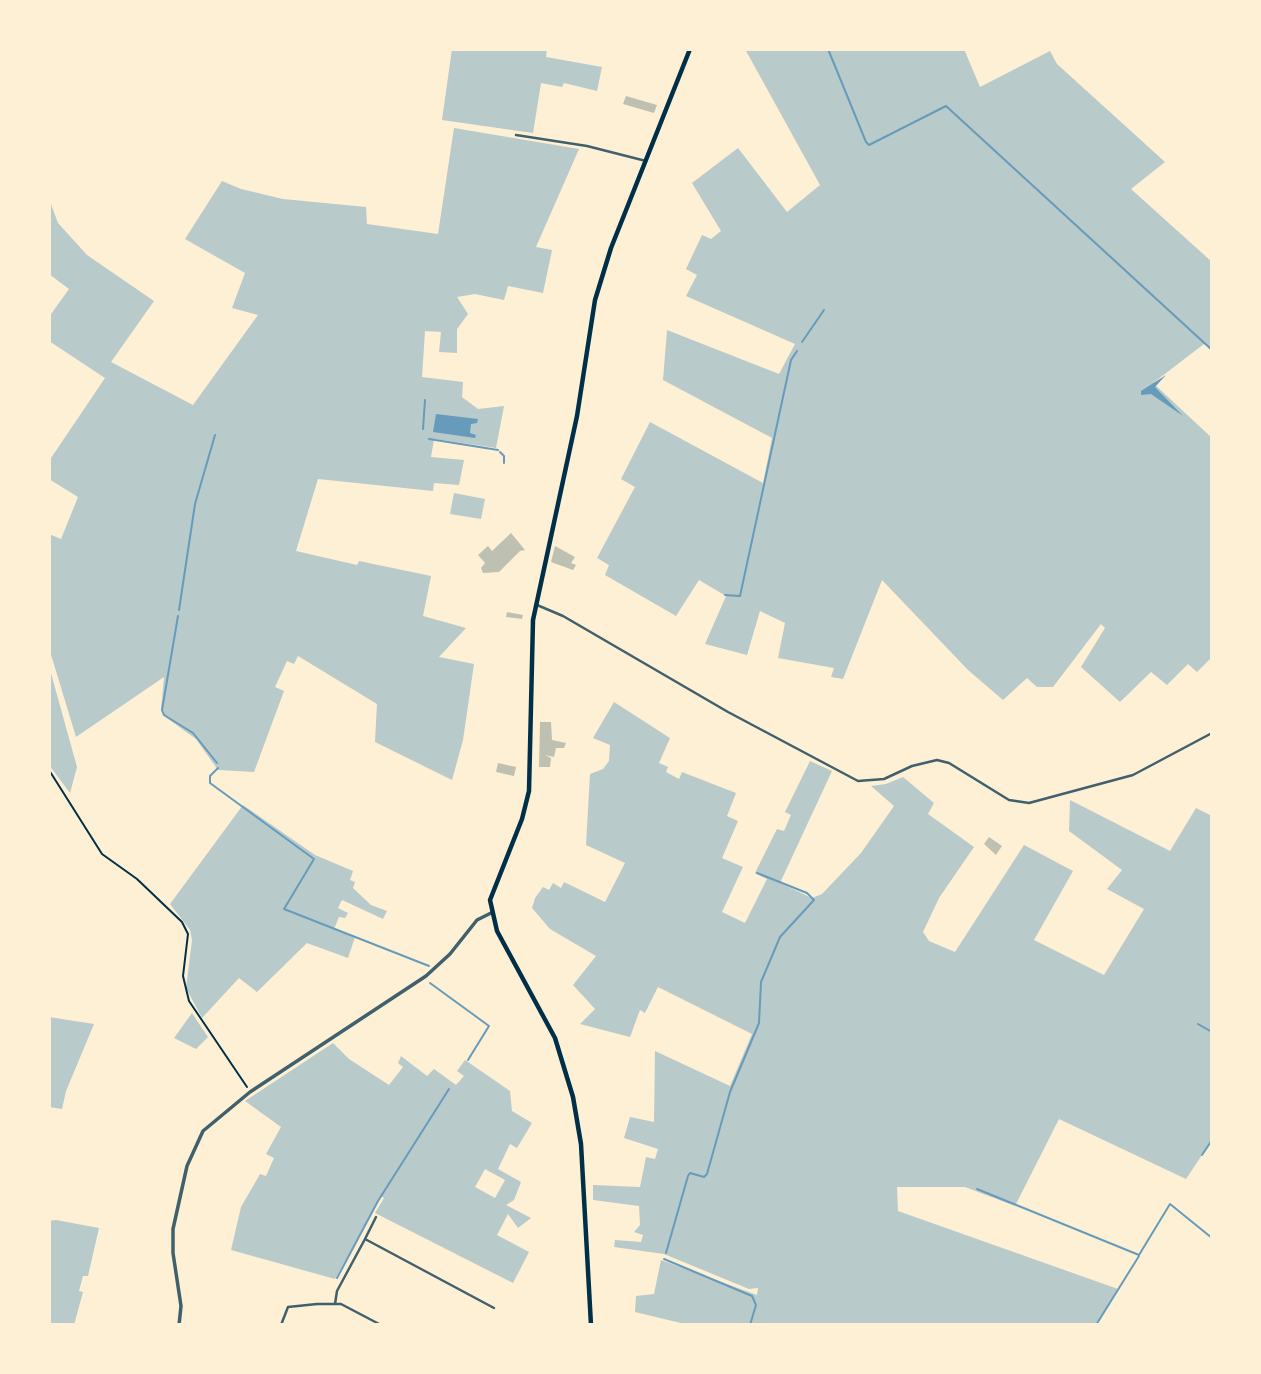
<!DOCTYPE html>
<html>
<head>
<meta charset="utf-8">
<style>
  body { margin:0 }
  #map { position:relative; width:1261px; height:1374px; overflow:hidden; background:#fdf0d5; font-family:"Times New Roman",serif }
  canvas { display:block }
  .frame { position:absolute; inset:0; border:51px solid #fdf0d5; pointer-events:none }
</style>
</head>
<body>
<div id="map">
<canvas width="1261" height="1374"></canvas>
<div class="frame"></div>
</div>
<script>
const g = document.querySelector('canvas').getContext('2d');
g.lineJoin = 'round';
function fill(path, color) {
  g.fillStyle = color;
  g.fill(path, 'evenodd');
}
function toPath(rows) {
  const path = new Path2D();
  for (const r of rows) {
    path.moveTo(r[0], r[1]);
    for (let i = 2; i < r.length; i += 2) path.lineTo(r[i], r[i + 1]);
  }
  return path;
}
function stroke(path, color, width, dash) {
  g.strokeStyle = color;
  g.lineWidth = width;
  g.lineCap = dash ? 'butt' : 'round';
  g.setLineDash(dash || []);
  g.stroke(path);
}
const green = toPath([
  [452,49,547,49,546,57,602,67,597,91,564,83,562,87,541,83,533,133,442,120],
  [745,49,964,49,980,87,1050,51,1057,64,1165,162,1131,189,1212,262,1212,350,1204,344,1153,383,1212,438,1212,657,1197,672,1188,664,1167,685,1151,672,1120,702,1081,667,1105,628,1101,624,1053,687,1037,687,1027,678,1003,700,968,670,882,580,843,679,831,677,834,668,778,658,785,623,760,611,747,655,705,644,726,596,699,580,676,616,605,575,609,565,597,558,635,487,621,479,650,422,763,483,772,438,663,380,667,330,779,374,795,344,686,296,697,275,686,269,702,235,711,239,721,231,692,183,738,148,787,212,820,185],
  [454,128,579,149,536,247,552,250,543,293,508,286,504,300,475,294,457,297,468,314,457,329,457,353,439,352,441,332,425,331,422,377,463,382,462,397,478,409,504,406,496,448,434,439,431,457,464,460,459,485,434,483,433,491,318,479,296,551,357,565,359,561,431,576,423,616,466,628,439,657,474,664,463,740,452,780,375,742,377,704,298,656,294,664,287,661,275,687,284,691,254,772,218,770,196,739,164,716,161,710,164,677,76,737,49,648,49,534,61,539,78,497,49,479,49,461,105,378,49,341,49,317,69,289,49,274,49,199,58,223,87,255,154,301,111,362,193,405,258,315,232,308,245,273,185,239,222,181,241,189,283,199,366,207,367,224,438,234],
  [454,493,485,499,481,519,450,514],
  [49,666,77,767,70,793,49,765],
  [614,702,670,738,659,763,668,767,666,772,679,779,682,772,736,793,727,816,738,821,722,858,743,867,722,912,745,923,767,879,755,873,777,829,784,831,791,815,785,812,810,761,832,771,780,883,812,898,822,894,861,853,894,806,871,786,886,784,903,777,934,803,928,814,974,847,939,898,923,932,929,941,955,952,1024,845,1073,871,1034,940,1104,975,1144,909,1107,889,1122,870,1069,831,1070,800,1170,851,1196,808,1212,816,1212,1140,1186,1179,1059,1119,1015,1206,965,1187,897,1187,898,1211,1118,1289,1096,1325,689,1325,635,1312,636,1296,654,1294,661,1260,757,1295,758,1288,749,1289,664,1254,614,1247,615,1240,641,1242,643,1235,634,1232,640,1225,639,1206,593,1200,593,1185,640,1187,646,1157,655,1159,658,1149,624,1138,630,1117,654,1122,655,1051,730,1086,752,1034,658,987,645,1013,640,1010,630,1037,580,1024,595,1009,573,985,596,956,550,929,532,908,535,898,543,887,549,890,553,883,561,888,564,882,605,902,625,863,586,845,590,774,603,769,609,761,610,745,593,738],
  [243,805,315,855,353,871,350,880,355,882,353,888,371,905,387,911,383,919,342,900,338,908,348,913,345,918,339,917,334,929,355,937,348,958,307,943,257,992,239,978,202,1018,186,988,192,940,190,930,170,904],
  [192,1013,208,1037,196,1049,174,1038],
  [49,1017,94,1024,66,1091,62,1109,49,1107],
  [333,1043,349,1059,389,1085,403,1067,398,1063,401,1056,427,1076,434,1069,456,1085,464,1076,457,1071,465,1060,510,1091,512,1111,532,1123,517,1148,510,1144,498,1169,521,1182,514,1200,506,1205,531,1218,518,1228,508,1214,497,1235,529,1252,513,1283,375,1213,384,1198,381,1196,335,1279,231,1250,241,1207,260,1174,266,1176,274,1158,266,1154,281,1127,245,1101],
  [485,1169,505,1180,495,1198,475,1187],
  [56,1220,99,1228,88,1276,83,1276,79,1291,83,1292,74,1325,49,1325,49,1221]
]);
const water = toPath([
  [1166,375,1155,387,1183,416,1151,394,1141,395,1141,391],
  [436,414,478,419,477,423,471,424,470,433,476,435,475,438,433,432]
]);
const stream = toPath([
  [828,49,866,142,869,145,946,106,1212,350],
  [802,342,824,310],
  [423,429,425,400],
  [429,439,498,450],
  [500,452,504,456,504,463],
  [725,595,740,596,791,360,797,351],
  [179,610,195,504,215,435],
  [178,616,162,710,164,715,193,733,217,763],
  [218,768,210,776,210,783,314,859,284,909,429,966],
  [430,983,489,1026,468,1060],
  [1198,1024,1212,1032],
  [1202,1155,1212,1140],
  [977,1189,1139,1255,1170,1204,1212,1238],
  [666,1253,688,1176,690,1173,704,1177,707,1174,730,1092,759,1023,761,982,780,937,814,900,807,893,757,873],
  [664,1259,752,1296,756,1305,750,1325],
  [337,1278,378,1201,449,1089],
  [1096,1325,1139,1256]
]);
const building = toPath([
  [626,96,657,105,654,113,623,104],
  [511,533,525,550,520,551,499,572,483,573,481,568,485,563,478,555,488,546,492,551],
  [555,546,575,557,571,563,576,565,573,570,551,562],
  [507,612,523,615,522,619,506,617],
  [540,722,551,722,552,740,566,743,564,748,556,748,554,757,545,755,551,758,550,767,539,767],
  [498,763,516,767,514,776,496,772],
  [989,837,1002,846,996,855,984,844]
]);
const path = toPath([
  [49,770,102,854,137,879,182,922,188,934,183,976,189,1001,247,1087]
]);
const minor = toPath([
  [516,135,587,146,646,161],
  [537,605,563,616,728,712,858,781,884,779,912,766,937,760,949,763,1009,800,1029,803,1133,775,1212,733],
  [365,1239,376,1217],
  [335,1304,337,1291,365,1239,494,1308],
  [281,1325,288,1307,317,1304,341,1304,381,1325]
]);
const tertiary = toPath([
  [179,1325,181,1306,173,1253,173,1229,187,1166,203,1131,250,1092,426,976,450,954,477,920,491,913]
]);
const secondary = toPath([
  [591,1325,581,1144,573,1097,555,1038,497,931,490,900,522,819,529,791,533,620,577,416,595,300,611,248,690,49]
]);
fill(green, '#b9caca');
fill(water, '#669bbc');
stroke(stream, '#669bbc', 2);
fill(building, '#bec0b2');
stroke(path, '#003049', 2);
stroke(minor, '#3f606c', 2.5);
stroke(tertiary, '#3f606c', 3.5);
stroke(secondary, '#003049', 4.5);
</script>
</body>
</html>
